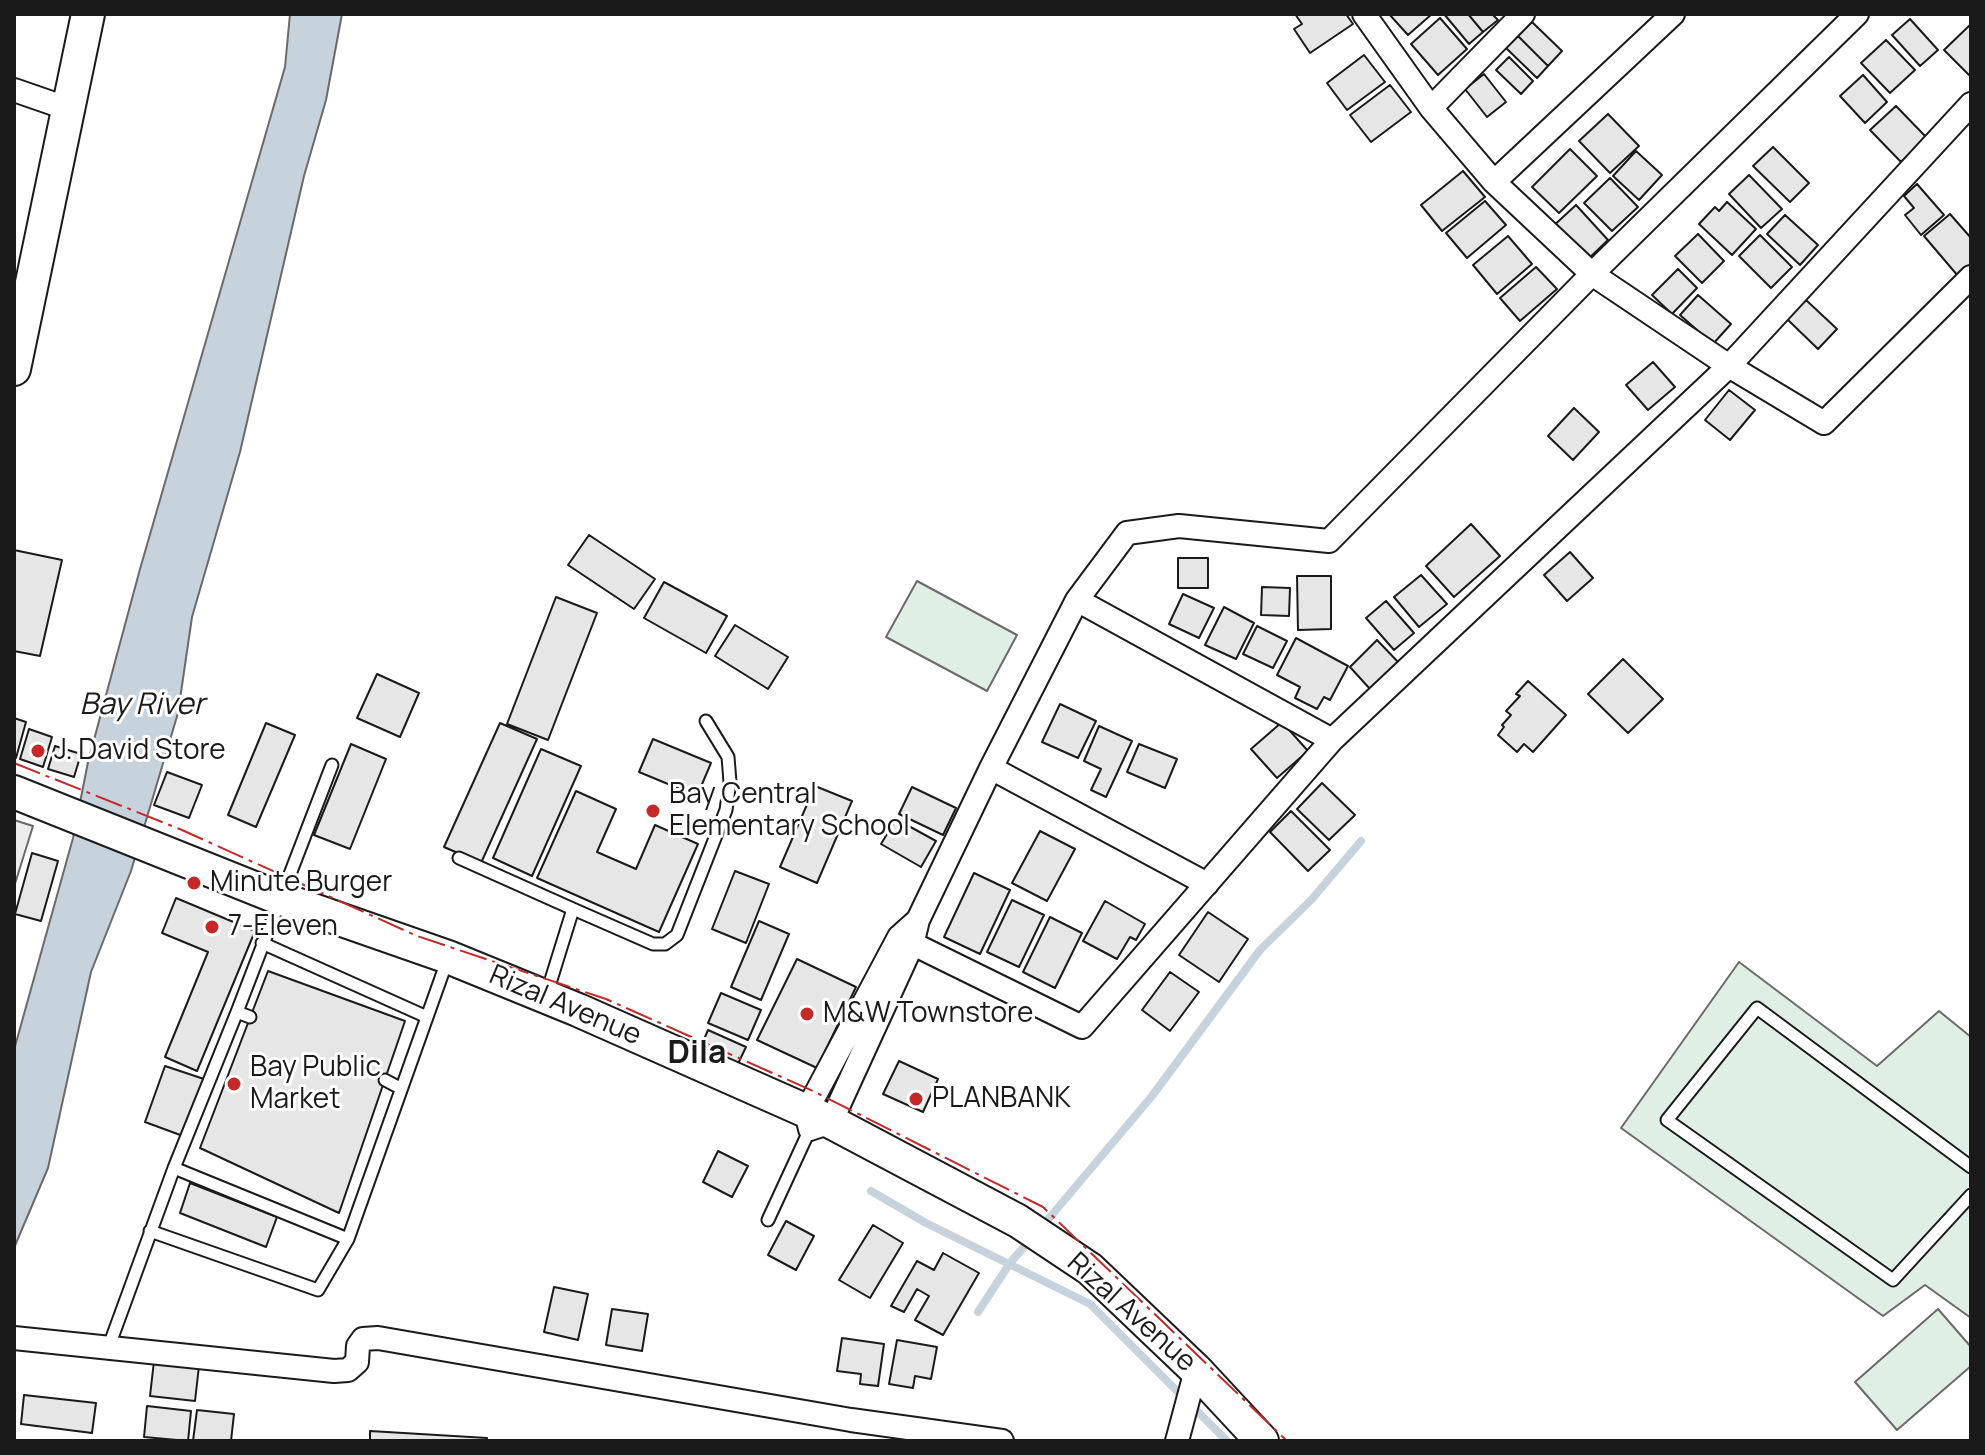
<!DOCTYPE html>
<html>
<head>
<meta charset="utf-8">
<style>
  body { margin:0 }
  #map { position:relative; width:1985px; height:1455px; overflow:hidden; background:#fff; font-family:Manrope,sans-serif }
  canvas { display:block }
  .frame { position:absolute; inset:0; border:16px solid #1a1a1a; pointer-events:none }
</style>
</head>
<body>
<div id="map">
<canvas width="1985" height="1455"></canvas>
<div class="frame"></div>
</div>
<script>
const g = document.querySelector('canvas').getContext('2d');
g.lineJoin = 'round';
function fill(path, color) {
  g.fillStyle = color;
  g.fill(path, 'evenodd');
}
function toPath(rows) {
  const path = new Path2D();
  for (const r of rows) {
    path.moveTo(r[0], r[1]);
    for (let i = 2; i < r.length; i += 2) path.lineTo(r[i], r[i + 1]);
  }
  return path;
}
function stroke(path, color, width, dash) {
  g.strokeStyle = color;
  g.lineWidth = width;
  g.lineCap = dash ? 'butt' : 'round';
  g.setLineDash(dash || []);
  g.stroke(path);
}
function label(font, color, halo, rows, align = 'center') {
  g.font = font + ' Manrope,sans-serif';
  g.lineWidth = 6;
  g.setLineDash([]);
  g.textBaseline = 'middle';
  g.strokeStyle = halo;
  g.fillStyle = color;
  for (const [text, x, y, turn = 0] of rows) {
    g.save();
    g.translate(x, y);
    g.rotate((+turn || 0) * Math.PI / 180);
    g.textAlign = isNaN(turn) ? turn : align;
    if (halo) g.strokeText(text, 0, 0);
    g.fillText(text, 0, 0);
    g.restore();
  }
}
const green = toPath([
  [917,581,1017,635,987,691,886,637,917,581],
  [1739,962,1877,1066,1939,1011,1971,1037,1971,1318,1925,1285,1883,1316,1621,1128,1739,962],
  [1938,1309,1971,1347,1971,1366,1897,1430,1855,1382,1938,1309]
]);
const parking = toPath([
  [14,820,33,826,14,887,14,820]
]);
const water = toPath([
  [290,14,342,14,326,100,304,176,240,452,192,617,178,713,131,871,91,972,48,1168,14,1248,14,1050,73,838,88,762,140,569,285,67,290,14]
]);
const stream = toPath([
  [871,1191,926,1223,1090,1304,1227,1441],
  [1040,1229,1152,1096,1260,950,1312,899,1361,841],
  [978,1312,1010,1263,1031,1239]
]);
const building = toPath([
  [1295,14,1346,14,1353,24,1310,53,1294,29,1302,24,1295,14],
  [1389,14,1432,14,1408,35,1389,14],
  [1444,14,1468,14,1483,32,1469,44,1444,14],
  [1468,14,1492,14,1498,20,1483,32,1468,14],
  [1440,18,1467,49,1438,75,1411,44,1440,18],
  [1910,19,1938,50,1920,66,1892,35,1910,19],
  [1532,22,1562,51,1548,66,1518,36,1532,22],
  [1971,24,1971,77,1944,50,1971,24],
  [1518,36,1548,66,1537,78,1506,48,1518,36],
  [1886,40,1915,70,1890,93,1861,63,1886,40],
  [1364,55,1385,82,1347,110,1327,83,1364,55],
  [1509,57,1533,81,1521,94,1496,70,1509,57],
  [1484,74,1506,102,1487,117,1465,89,1484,74],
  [1863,75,1887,102,1865,123,1840,96,1863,75],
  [1390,85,1411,112,1371,142,1350,115,1390,85],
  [1896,106,1927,138,1901,162,1870,130,1896,106],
  [1608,114,1639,146,1610,173,1579,141,1608,114],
  [1773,147,1809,183,1790,202,1753,166,1773,147],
  [1570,149,1597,176,1559,213,1532,187,1570,149],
  [1636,151,1662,175,1639,200,1613,176,1636,151],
  [1463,171,1485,197,1442,231,1421,205,1463,171],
  [1749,175,1782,209,1761,228,1729,194,1749,175],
  [1610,178,1638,207,1612,231,1584,203,1610,178],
  [1917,184,1944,215,1921,235,1905,215,1914,208,1904,196,1917,184],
  [1485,201,1506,225,1467,258,1446,233,1485,201],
  [1727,202,1756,229,1732,255,1699,224,1715,207,1719,211,1727,202],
  [1576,205,1608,240,1583,264,1550,229,1576,205],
  [1950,214,1971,238,1971,265,1958,276,1924,236,1950,214],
  [1785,215,1818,245,1800,265,1767,234,1785,215],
  [1698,234,1724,261,1702,283,1675,256,1698,234],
  [1760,235,1792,267,1771,288,1739,256,1760,235],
  [1508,236,1532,264,1497,294,1473,265,1508,236],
  [1536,267,1557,289,1520,321,1500,298,1536,267],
  [1678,269,1697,288,1672,314,1652,295,1678,269],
  [1698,295,1731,324,1713,344,1680,315,1698,295],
  [1806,300,1837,329,1818,349,1787,319,1806,300],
  [1653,362,1675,387,1648,410,1626,385,1653,362],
  [1729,390,1755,410,1730,440,1705,420,1729,390],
  [1574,408,1599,432,1573,460,1548,436,1574,408],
  [1471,524,1500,556,1454,597,1426,566,1471,524],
  [589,535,655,579,634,609,568,565,589,535],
  [14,550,62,560,40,656,14,651,14,550],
  [1570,552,1593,578,1567,601,1544,575,1570,552],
  [1178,558,1208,558,1208,588,1178,588,1178,558],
  [1421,575,1447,604,1419,627,1394,597,1421,575],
  [1297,576,1331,576,1331,629,1298,630,1297,576],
  [664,582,727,616,706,653,644,618,664,582],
  [1262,587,1290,588,1289,616,1261,615,1262,587],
  [1183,594,1214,608,1199,638,1169,624,1183,594],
  [556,597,597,613,548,740,507,724,556,597],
  [1386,601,1414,633,1394,650,1366,618,1386,601],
  [1224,607,1254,623,1236,659,1205,645,1224,607],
  [735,625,788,657,768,689,715,656,735,625],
  [1257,626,1287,641,1273,668,1243,654,1257,626],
  [1296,638,1348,666,1330,700,1324,697,1317,709,1295,698,1300,687,1277,675,1296,638],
  [1377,640,1399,663,1370,689,1350,667,1377,640],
  [1623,659,1663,699,1628,733,1588,694,1623,659],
  [377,674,419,693,400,737,357,718,377,674],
  [1528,681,1566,715,1533,752,1524,744,1517,752,1498,735,1504,727,1502,725,1511,715,1506,711,1520,696,1516,694,1528,681],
  [1060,704,1096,721,1078,758,1042,742,1060,704],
  [14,718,26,722,16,758,14,758,14,718],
  [1282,722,1308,751,1277,778,1251,749,1282,722],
  [266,723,295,735,256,827,228,815,266,723],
  [500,723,537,739,481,863,444,847,500,723],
  [1099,726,1132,741,1106,797,1091,790,1101,769,1084,761,1099,726],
  [29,729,52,737,43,767,20,759,29,729],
  [653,739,711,763,697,796,639,772,653,739],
  [351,744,386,759,350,849,314,835,351,744],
  [1139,744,1177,759,1165,788,1127,772,1139,744],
  [55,746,81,754,74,777,48,769,55,746],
  [541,749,581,766,532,876,493,858,541,749],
  [167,772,202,785,189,818,154,805,167,772],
  [1322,783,1355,815,1329,840,1297,809,1322,783],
  [815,786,852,801,817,883,780,867,815,786],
  [912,787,956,808,943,835,899,814,912,787],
  [576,791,616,809,597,852,636,869,655,825,698,844,659,932,537,878,576,791],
  [1291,811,1330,850,1308,871,1270,832,1291,811],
  [896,819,936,841,921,867,881,844,896,819],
  [1040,831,1075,849,1047,901,1012,883,1040,831],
  [32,853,58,861,41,921,15,914,32,853],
  [735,871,769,884,746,943,712,929,735,871],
  [974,873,1010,890,980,954,944,937,974,873],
  [176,898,255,931,197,1071,165,1057,208,952,162,933,176,898],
  [1012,900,1044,915,1019,967,987,952,1012,900],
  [1105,901,1145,924,1136,940,1130,937,1117,959,1083,941,1105,901],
  [1208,912,1248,939,1219,982,1179,955,1208,912],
  [1050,917,1082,933,1055,988,1023,972,1050,917],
  [759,921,789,934,761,1000,731,987,759,921],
  [797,959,856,987,817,1068,757,1040,797,959],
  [268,971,405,1021,339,1213,200,1148,268,971],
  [1170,972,1199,992,1170,1031,1142,1010,1170,972],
  [721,993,761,1010,748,1040,708,1023,721,993],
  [708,1030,746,1047,735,1070,703,1056,707,1046,702,1044,708,1030],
  [899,1061,938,1079,923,1112,883,1094,899,1061],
  [165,1066,204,1079,183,1136,145,1122,165,1066],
  [718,1151,748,1166,732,1197,703,1182,718,1151],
  [190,1183,277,1217,266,1247,180,1213,190,1183],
  [786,1221,814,1236,796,1270,768,1255,786,1221],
  [873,1225,903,1243,870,1298,839,1280,873,1225],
  [943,1253,979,1273,943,1335,915,1320,929,1296,917,1289,904,1312,891,1306,917,1261,934,1270,943,1253],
  [554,1287,588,1294,578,1340,544,1332,554,1287],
  [612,1309,648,1314,642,1351,606,1345,612,1309],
  [842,1338,884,1344,878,1386,860,1384,861,1374,837,1371,842,1338],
  [897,1340,937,1347,931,1379,915,1376,913,1388,889,1384,897,1340],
  [154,1361,199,1366,195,1401,150,1396,154,1361],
  [24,1395,96,1403,92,1433,21,1424,24,1395],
  [147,1406,191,1411,188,1441,144,1437,147,1406],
  [197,1410,234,1414,231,1441,193,1441,197,1410],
  [370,1431,487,1438,487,1441,370,1441,370,1431]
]);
const lane = toPath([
  [459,858,573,909],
  [262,943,427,1017],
  [546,996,573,909,653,944,665,944,677,935,726,810,730,782,728,757,706,721],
  [237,1012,250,1017],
  [385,1080,400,1088],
  [1971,1167,1757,1008,1667,1120,1893,1280,1971,1195],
  [174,1168,348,1239],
  [768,1220,810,1129],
  [150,1231,318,1290,348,1239,447,961],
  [109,1346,174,1168,237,1012,332,765]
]);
const street = toPath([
  [1364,14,1431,108,1494,182,1592,274,1729,366,1824,423,1971,277],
  [14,90,66,108],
  [1431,108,1523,14],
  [1494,182,1673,14],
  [1077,600,1332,740],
  [991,768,1207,884],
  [918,920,899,937,806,1112,810,1129,831,1122,912,945,918,920,991,768,1077,600,1127,533,1179,526,1329,541,1592,274,1857,14],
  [899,937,1082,1027,1332,740,1729,366,1971,104],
  [14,1338,334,1371,348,1370,357,1362,358,1346,363,1339,378,1338,851,1420,1002,1441],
  [1177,1441,1196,1370]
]);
const secondary = toPath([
  [14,369,88,14],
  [14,792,279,898,448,957,578,1010,831,1122,1018,1221,1090,1269,1196,1370,1262,1441]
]);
const power = toPath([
  [14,763,182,830,417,936,606,999,813,1091,1043,1207,1287,1441]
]);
const markers = [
  [38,751,8,"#c62828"],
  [653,811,8,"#c62828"],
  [194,883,8,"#c62828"],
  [212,927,8,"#c62828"],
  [807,1014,8,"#c62828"],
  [234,1084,8,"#c62828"],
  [916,1099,8,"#c62828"]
];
const poiNames = [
  ["J. David Store",54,751],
  ["Bay Central",669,795],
  ["Elementary School",669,827],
  ["Minute Burger",210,883],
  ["7-Eleven",228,927],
  ["M&W Townstore",823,1014],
  ["Bay Public",250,1068],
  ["Market",250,1100],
  ["PLANBANK",932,1099]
];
const streetNames = [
  ["Rizal Avenue",565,1006,23],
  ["Rizal Avenue",1131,1313,42]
];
const waterNames = [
  ["Bay River",142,706]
];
const quarterNames = [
  ["Dila",697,1054]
];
fill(green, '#e0efe3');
stroke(green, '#6a6a6a', 2);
fill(parking, '#ededed');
stroke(parking, '#6a6a6a', 2);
fill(water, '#c6d2dc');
stroke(water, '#6a6a6a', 2);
stroke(stream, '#c6d2dc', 8);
fill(building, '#e6e6e6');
stroke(building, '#1a1a1a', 2);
stroke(lane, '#1a1a1a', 15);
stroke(street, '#1a1a1a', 26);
stroke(secondary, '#1a1a1a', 36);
stroke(lane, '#fff', 11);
stroke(street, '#fff', 22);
stroke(secondary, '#fff', 32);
stroke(power, '#c62828', 2, [28, 6, 4, 6]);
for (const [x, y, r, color] of markers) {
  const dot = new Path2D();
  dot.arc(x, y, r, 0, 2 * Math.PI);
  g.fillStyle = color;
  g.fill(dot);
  stroke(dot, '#fff', 3);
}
label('28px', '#1a1a1a', '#fff', poiNames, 'left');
label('28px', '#1a1a1a', '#fff', streetNames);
label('italic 30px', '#1a1a1a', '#fff', waterNames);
label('bold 32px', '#1a1a1a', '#fff', quarterNames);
</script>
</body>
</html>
